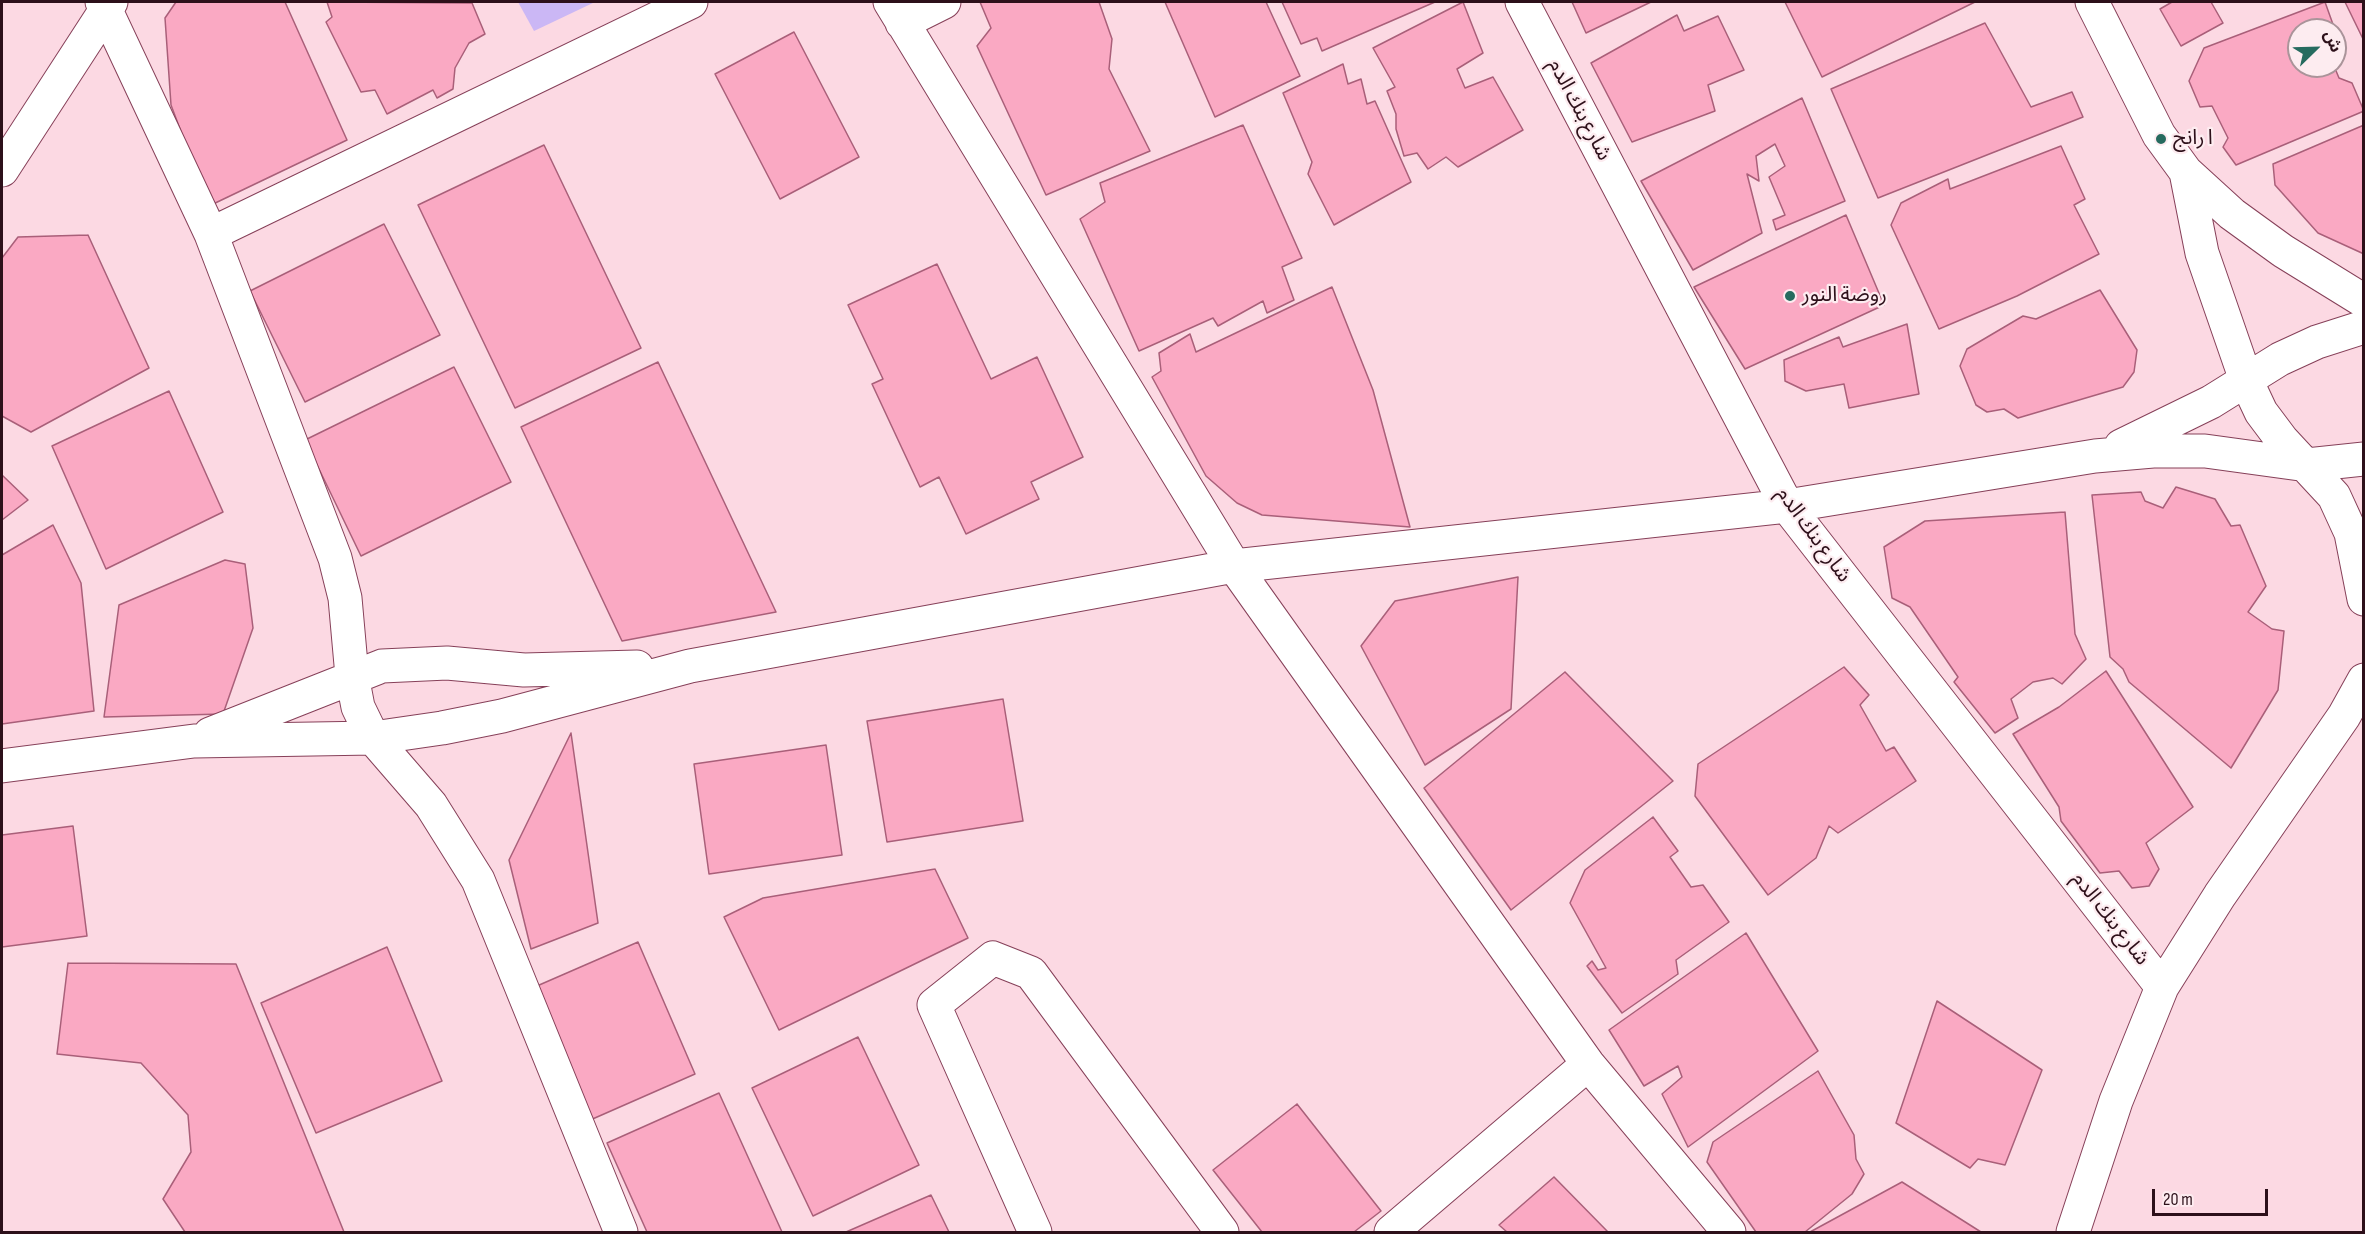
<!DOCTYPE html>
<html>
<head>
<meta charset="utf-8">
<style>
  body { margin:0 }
  #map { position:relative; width:2365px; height:1234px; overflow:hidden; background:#fcd9e3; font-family:"Sofia Sans Condensed","Noto Sans Arabic",sans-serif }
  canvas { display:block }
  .frame { position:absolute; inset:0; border:3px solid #2d101a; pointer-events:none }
  .north { position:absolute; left:2287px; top:18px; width:60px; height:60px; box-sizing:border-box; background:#fdecf0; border:2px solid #aa949a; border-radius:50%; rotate:67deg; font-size:16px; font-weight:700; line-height:24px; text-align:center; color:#2d101a }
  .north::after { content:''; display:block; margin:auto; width:21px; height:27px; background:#266b5f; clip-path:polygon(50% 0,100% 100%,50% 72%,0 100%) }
  .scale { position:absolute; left:2152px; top:1189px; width:116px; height:27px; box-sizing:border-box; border:3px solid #2d101a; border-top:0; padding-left:8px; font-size:18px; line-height:21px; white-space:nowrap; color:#2d101a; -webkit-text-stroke:4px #fdecf0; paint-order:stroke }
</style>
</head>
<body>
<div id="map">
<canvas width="2365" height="1234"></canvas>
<div class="frame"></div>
<div class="north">ش</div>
<div class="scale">20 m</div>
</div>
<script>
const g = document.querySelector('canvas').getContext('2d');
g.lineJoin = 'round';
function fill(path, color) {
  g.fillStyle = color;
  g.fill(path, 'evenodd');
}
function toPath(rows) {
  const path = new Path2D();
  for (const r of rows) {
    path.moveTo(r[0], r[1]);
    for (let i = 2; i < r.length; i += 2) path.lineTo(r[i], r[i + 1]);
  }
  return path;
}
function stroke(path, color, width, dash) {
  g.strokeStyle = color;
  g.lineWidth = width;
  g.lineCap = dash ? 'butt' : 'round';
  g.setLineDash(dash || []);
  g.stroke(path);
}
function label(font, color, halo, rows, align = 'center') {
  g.font = font + ' "Sofia Sans Condensed","Noto Sans Arabic",sans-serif';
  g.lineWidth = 4.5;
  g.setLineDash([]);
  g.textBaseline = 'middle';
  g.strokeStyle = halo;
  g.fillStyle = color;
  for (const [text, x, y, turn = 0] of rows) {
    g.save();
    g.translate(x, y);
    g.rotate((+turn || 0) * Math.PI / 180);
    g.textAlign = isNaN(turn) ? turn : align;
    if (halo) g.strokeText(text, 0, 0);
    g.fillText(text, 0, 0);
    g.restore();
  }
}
const green = toPath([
  [518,2,595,2,534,31]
]);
const building = toPath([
  [176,2,285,2,347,140,209,206,171,105,165,18,176,2],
  [327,2,472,3,485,34,469,43,455,68,453,89,437,98,433,90,387,114,375,90,361,92,326,22,332,17,327,2],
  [980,2,1099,2,1112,39,1109,69,1150,151,1046,195,977,46,991,28,980,2],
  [1165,2,1266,2,1300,76,1215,117,1165,2],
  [1282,2,1435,2,1322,51,1317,38,1301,44,1282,2],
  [1463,2,1483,53,1457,69,1465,88,1493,77,1523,130,1458,167,1446,157,1428,169,1417,153,1404,156,1396,129,1396,114,1387,91,1395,87,1373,48,1463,2],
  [1572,2,1651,2,1586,33,1572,2],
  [1785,2,1975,2,1822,77,1785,2],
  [2172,2,2211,2,2223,23,2181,46,2160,9,2172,2],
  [2325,2,2335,30,2299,30,2299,66,2334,66,2339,78,2352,83,2364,111,2236,165,2223,147,2228,138,2212,106,2200,107,2189,81,2204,48,2325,2],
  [2345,2,2364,2,2364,41,2345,2],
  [1677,15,1684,31,1718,16,1744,70,1708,85,1715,111,1632,142,1591,63,1677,15],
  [1985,23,2031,107,2072,92,2083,117,1878,198,1831,89,1985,23],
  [2335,31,2340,47,2335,47,2335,31],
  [794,32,859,157,780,199,715,74,794,32],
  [1343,64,1348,84,1361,79,1367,104,1375,101,1411,182,1334,225,1308,174,1312,162,1283,93,1343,64],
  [1802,98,1845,201,1776,230,1773,220,1785,215,1769,177,1785,166,1775,144,1756,156,1759,181,1747,174,1762,233,1693,270,1641,181,1802,98],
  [1243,125,1302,258,1282,267,1294,300,1267,313,1263,301,1218,326,1213,318,1139,351,1080,219,1105,202,1100,183,1243,125],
  [2364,125,2364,254,2318,233,2275,185,2273,164,2364,125],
  [544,145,641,348,515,408,418,205,544,145],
  [2061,146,2085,199,2074,205,2099,254,2017,296,1939,329,1891,225,1901,203,1948,179,1950,189,2061,146],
  [1846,215,1884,305,1745,369,1694,287,1846,215],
  [384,224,440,335,305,402,250,291,384,224],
  [88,235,149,368,31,432,2,416,2,258,18,237,88,235],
  [937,264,991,379,1037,357,1083,457,1031,482,1039,499,966,534,939,477,920,487,872,384,883,379,848,305,937,264],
  [1332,287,1373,390,1410,527,1262,515,1237,503,1206,476,1152,377,1161,371,1159,353,1190,334,1196,352,1332,287],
  [2100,290,2137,350,2134,372,2123,387,2018,418,2004,409,1987,412,1976,405,1960,366,1967,349,2023,316,2036,319,2100,290],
  [1907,324,1919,394,1849,408,1844,384,1806,391,1785,381,1784,360,1839,337,1843,347,1907,324],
  [658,362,776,612,622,641,521,427,658,362],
  [454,367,511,482,361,556,305,440,454,367],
  [169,391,223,512,106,569,52,446,169,391],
  [2,475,28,500,2,520,2,475],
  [2176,487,2215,499,2231,526,2240,525,2266,586,2248,612,2272,629,2284,631,2278,690,2231,768,2129,682,2123,669,2110,657,2092,495,2141,492,2145,501,2163,508,2176,487],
  [2065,512,2075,634,2086,659,2062,684,2053,678,2033,682,2011,699,2018,718,1995,733,1954,682,1958,677,1910,607,1892,598,1884,547,1925,521,2065,512],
  [53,525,81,583,94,711,2,724,2,555,53,525],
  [225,560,245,564,253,628,223,714,104,717,119,605,225,560],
  [1518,577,1511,709,1425,765,1361,646,1395,601,1518,577],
  [1844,667,1869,695,1860,705,1886,751,1894,747,1916,781,1838,833,1829,826,1816,858,1768,895,1695,796,1698,764,1844,667],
  [2106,671,2193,807,2146,843,2159,869,2149,886,2132,888,2119,871,2100,873,2061,821,2059,807,2013,734,2059,707,2106,671],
  [1565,672,1673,781,1511,910,1424,788,1565,672],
  [1003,699,1023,821,887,842,867,721,1003,699],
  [571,733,598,923,531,949,509,860,571,733],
  [826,745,842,855,709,874,694,764,826,745],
  [1653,817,1678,851,1670,857,1691,887,1703,885,1729,922,1676,960,1678,974,1622,1013,1587,966,1592,961,1598,970,1606,968,1570,903,1585,870,1653,817],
  [73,826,87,936,2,947,2,835,73,826],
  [935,869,968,938,779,1030,724,917,763,898,935,869],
  [1746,933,1818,1051,1688,1147,1662,1094,1682,1077,1678,1066,1644,1086,1609,1030,1746,933],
  [638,942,695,1074,588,1121,530,989,638,942],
  [387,947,442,1081,316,1133,261,1003,387,947],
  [68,963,236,964,344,1232,185,1232,163,1199,191,1152,188,1115,141,1063,57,1054,68,963],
  [1937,1001,2042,1070,2005,1165,1978,1159,1970,1168,1896,1123,1937,1001],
  [858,1037,919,1165,813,1216,752,1088,858,1037],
  [1818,1071,1854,1135,1856,1159,1864,1174,1852,1194,1805,1232,1756,1232,1707,1162,1713,1142,1818,1071],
  [719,1093,782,1232,647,1232,607,1143,719,1093],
  [1297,1104,1381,1211,1354,1232,1262,1232,1213,1170,1297,1104],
  [1554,1177,1608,1232,1507,1232,1499,1225,1554,1177],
  [1902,1182,1981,1232,1810,1232,1902,1182],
  [931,1195,949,1232,846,1232,931,1195]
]);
const minor = toPath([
  [102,2,211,234,335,558,345,598,352,676,358,707,373,738,431,805,478,880,621,1232],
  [890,2,1234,566,1588,1064,1729,1232],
  [1522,2,1787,506,2162,987],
  [2092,2,2159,135,2186,172,2232,214,2283,251,2364,301],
  [902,23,944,2],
  [2,170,111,2],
  [2186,172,2202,253,2246,380,2261,412,2282,440,2334,496,2351,533,2364,599],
  [211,234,691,2],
  [2121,446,2211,402,2280,359,2317,342,2364,327],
  [210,734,382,666,447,663,524,670,637,667],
  [2,766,194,741,373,738,442,728,502,716,690,666,1234,566,1787,506,2095,456,2153,451,2205,451,2307,465,2364,459],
  [1035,1232,934,1005,993,958,1031,973,1222,1232],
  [1391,1232,1588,1064],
  [2073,1232,2116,1101,2162,987,2220,895,2344,716,2364,680]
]);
const markers = [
  [2161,139,6,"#266b5f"],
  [1790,296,6,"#266b5f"]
];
const streetNames = [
  ["شارع بنك الدم",1579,110,62],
  ["شارع بنك الدم",1813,535,54],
  ["شارع بنك الدم",2110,919,52]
];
const poiNames = [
  ["ا رانج",2173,139],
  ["روضة النور",1802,296]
];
fill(green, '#cbb7f5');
fill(building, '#faa9c3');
stroke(building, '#a95f79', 1.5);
stroke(minor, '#864059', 35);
stroke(minor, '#fff', 33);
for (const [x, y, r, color] of markers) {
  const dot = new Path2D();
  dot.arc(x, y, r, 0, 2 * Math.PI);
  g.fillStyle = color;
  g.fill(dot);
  stroke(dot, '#fdecf0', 2);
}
label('21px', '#2d101a', '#fdecf0', streetNames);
label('21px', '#2d101a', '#fdecf0', poiNames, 'left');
</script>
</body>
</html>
